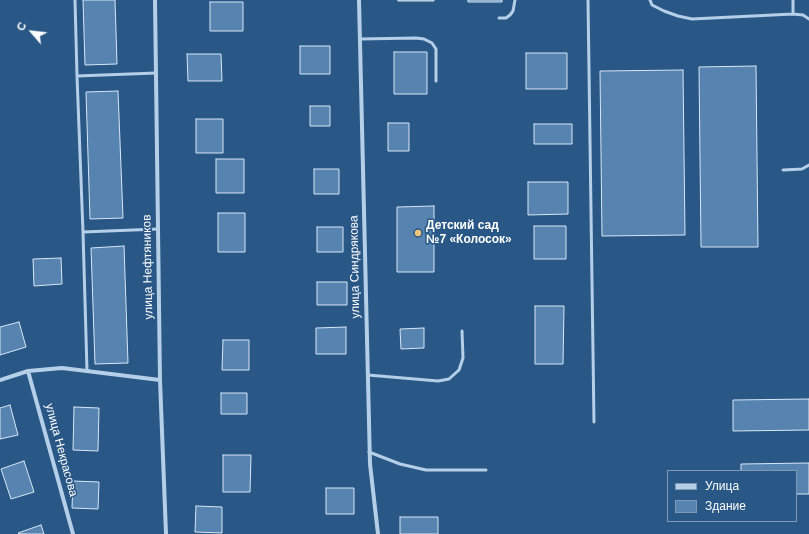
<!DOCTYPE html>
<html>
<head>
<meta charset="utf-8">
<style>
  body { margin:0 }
  #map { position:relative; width:809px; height:534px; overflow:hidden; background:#295786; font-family:Arial,sans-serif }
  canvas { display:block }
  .legend { position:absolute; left:667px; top:470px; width:130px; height:52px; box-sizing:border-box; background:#295786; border:1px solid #7f9ab6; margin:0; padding:5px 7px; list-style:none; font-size:12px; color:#fff }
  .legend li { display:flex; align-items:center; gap:8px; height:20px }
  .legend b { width:20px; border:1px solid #7f9ab6 }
  .north { position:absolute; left:12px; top:12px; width:40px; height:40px; -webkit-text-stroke:3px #295786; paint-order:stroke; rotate:298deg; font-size:11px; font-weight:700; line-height:16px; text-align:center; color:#fff }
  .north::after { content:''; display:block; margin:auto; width:14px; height:18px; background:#fff; clip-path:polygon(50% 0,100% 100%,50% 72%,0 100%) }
</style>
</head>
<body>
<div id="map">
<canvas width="809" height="534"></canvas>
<ul class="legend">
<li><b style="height:5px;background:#b5cfe8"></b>Улица</li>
<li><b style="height:11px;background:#5683af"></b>Здание</li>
</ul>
<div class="north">С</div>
</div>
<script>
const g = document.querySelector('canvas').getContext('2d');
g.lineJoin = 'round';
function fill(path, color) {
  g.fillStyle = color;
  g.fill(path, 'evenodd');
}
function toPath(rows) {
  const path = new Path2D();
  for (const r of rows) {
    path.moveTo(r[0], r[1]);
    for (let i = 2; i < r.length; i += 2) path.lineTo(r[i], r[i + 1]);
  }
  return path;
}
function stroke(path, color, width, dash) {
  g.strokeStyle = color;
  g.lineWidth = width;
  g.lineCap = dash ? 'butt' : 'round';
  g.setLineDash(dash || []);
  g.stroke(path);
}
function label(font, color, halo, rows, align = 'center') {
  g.font = font + ' Arial,sans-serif';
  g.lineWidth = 3;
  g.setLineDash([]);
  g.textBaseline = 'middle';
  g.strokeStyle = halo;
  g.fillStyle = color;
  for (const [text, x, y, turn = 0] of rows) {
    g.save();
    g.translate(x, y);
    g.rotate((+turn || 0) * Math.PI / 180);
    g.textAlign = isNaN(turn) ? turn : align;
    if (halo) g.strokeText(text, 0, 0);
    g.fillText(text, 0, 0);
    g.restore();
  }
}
const building = toPath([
  [83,0,115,0,117,64,85,65,83,0],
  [398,0,434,0,434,1,398,1,398,0],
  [468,0,502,0,502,2,468,2,468,0],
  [210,2,243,2,243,31,210,31,210,2],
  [300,46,330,46,330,74,300,74,300,46],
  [394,52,427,52,427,94,394,94,394,52],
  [526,53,567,53,567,89,526,89,526,53],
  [187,54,221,54,222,81,188,81,187,54],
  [756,66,758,247,701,247,699,67,756,66],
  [683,70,685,235,602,236,600,71,683,70],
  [118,91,123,218,90,219,86,92,118,91],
  [310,106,330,106,330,126,310,126,310,106],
  [196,119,223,119,223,153,196,153,196,119],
  [388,123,409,123,409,151,388,151,388,123],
  [534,124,572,124,572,144,534,144,534,124],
  [216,159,244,159,244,193,216,193,216,159],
  [314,169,339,169,339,194,314,194,314,169],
  [528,182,568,182,568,214,528,215,528,182],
  [434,206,434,272,397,272,397,207,434,206],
  [218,213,245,213,245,252,218,252,218,213],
  [534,226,566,226,566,259,534,259,534,226],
  [317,227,343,227,343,252,317,252,317,227],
  [124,246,128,363,95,364,91,248,124,246],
  [61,258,62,284,34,286,33,259,61,258],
  [317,282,347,282,347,305,317,305,317,282],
  [535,306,564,306,563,364,535,364,535,306],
  [19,322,26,347,0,355,0,327,19,322],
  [346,327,346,354,316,354,316,328,346,327],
  [424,328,424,348,401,349,400,329,424,328],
  [223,340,249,340,249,370,222,370,223,340],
  [221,393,247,393,247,414,221,414,221,393],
  [809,399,809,430,733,431,733,400,809,399],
  [10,405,18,435,0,439,0,408,10,405],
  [74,407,99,408,98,451,73,450,74,407],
  [223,455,251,455,250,492,223,492,223,455],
  [24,461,34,492,11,499,1,469,24,461],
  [809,463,809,494,796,494,796,471,741,471,741,464,809,463],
  [73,481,99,482,98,509,72,508,73,481],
  [326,488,354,488,354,514,326,514,326,488],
  [196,506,222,507,222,533,195,532,196,506],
  [400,517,438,517,438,534,400,534,400,517],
  [41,525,44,534,19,534,18,533,41,525]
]);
const lane = toPath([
  [75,0,77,76,156,73],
  [588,0,594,422],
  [650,0,652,5,664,11,678,16,692,19,793,14,803,15,809,19],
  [793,0,793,14],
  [499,18,506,18,510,15,513,11,515,0],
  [360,39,416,38,424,39,432,43,436,49,436,81],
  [77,76,83,232,158,229],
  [783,170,802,169,809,165],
  [83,232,87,371],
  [368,375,438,381,449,379,459,370,463,358,462,331],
  [369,452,400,464,426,470,486,470]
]);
const street = toPath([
  [155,0,160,380,166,534],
  [359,0,370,464,378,534],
  [28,371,73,534],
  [0,380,28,371,62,368,160,380]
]);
const markers = [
  [418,233,4,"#efc77c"]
];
const poiNames = [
  ["Детский сад",426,226],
  ["№7 «Колосок»",426,240]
];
const streetNames = [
  ["улица Нефтяников",148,267,-91],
  ["улица Синдрякова",355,267,-91],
  ["улица Некрасова",61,450,75]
];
fill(building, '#5683af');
stroke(building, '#d8e7f6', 1);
stroke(lane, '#b5cfe8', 3);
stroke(street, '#b5cfe8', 4);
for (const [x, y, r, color] of markers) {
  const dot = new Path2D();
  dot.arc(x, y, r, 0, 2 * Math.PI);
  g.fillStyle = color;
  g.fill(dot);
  stroke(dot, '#295786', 1.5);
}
label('bold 12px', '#fff', '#295786', poiNames, 'left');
label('12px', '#fff', '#295786', streetNames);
</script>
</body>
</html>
